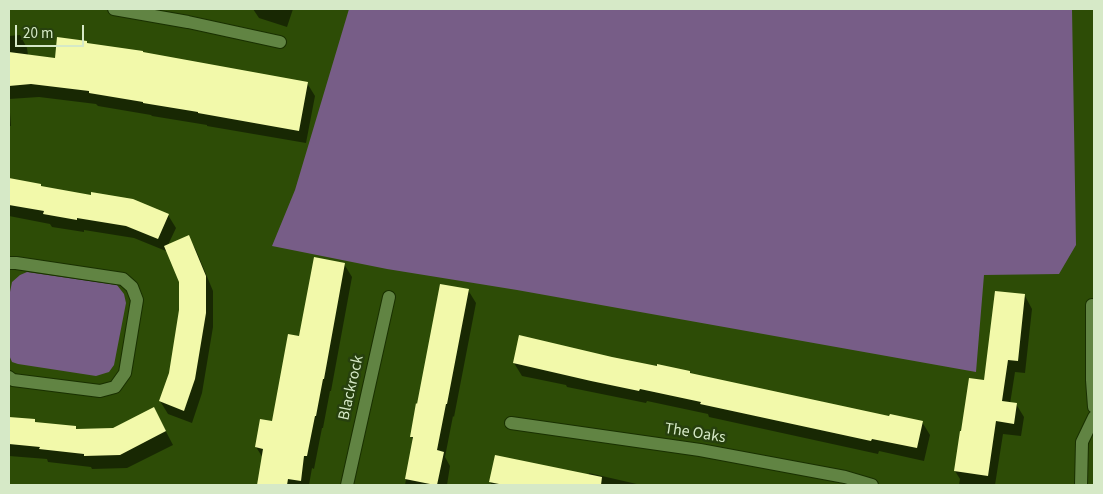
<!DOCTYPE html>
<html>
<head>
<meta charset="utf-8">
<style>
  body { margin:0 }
  #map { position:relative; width:1103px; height:494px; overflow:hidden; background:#2d4c06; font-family:"Source Sans 3",sans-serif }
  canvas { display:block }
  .frame { position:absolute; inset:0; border:10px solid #d6e9c7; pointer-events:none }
  .scale { position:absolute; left:15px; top:25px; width:69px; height:22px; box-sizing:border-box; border:2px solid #d6e9c7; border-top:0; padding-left:6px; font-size:15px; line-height:18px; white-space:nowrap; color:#d6e9c7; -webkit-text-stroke:4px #27400e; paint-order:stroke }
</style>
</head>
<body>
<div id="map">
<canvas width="1103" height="494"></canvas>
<div class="frame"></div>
<div class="scale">20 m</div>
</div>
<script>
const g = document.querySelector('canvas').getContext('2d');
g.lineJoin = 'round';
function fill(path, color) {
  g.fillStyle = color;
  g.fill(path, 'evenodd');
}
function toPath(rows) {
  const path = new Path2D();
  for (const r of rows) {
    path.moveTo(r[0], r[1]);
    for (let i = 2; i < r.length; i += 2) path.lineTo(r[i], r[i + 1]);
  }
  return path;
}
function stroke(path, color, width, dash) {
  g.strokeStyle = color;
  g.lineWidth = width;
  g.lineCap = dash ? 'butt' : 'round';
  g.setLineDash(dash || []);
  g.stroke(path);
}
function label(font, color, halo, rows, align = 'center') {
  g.font = font + ' "Source Sans 3",sans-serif';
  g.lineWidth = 5;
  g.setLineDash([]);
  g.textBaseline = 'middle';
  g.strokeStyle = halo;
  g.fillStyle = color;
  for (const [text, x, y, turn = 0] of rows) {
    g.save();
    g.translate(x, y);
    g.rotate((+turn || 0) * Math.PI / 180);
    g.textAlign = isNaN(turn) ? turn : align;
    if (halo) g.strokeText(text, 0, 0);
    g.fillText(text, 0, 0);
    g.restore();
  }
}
const green = toPath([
  [349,9,1072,9,1076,245,1059,274,984,275,976,372,517,290,387,269,272,246,295,190],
  [27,272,117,285,124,294,126,303,114,365,109,372,96,376,18,364,12,362,9,355,9,297,12,282,20,275]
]);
const shadow = toPath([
  [253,9,293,9,287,27,259,18],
  [20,35,27,48,28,55,56,59,87,44,307,83,315,96,306,143,207,126,207,125,152,116,151,115,98,106,96,104,39,97,9,99,11,126,9,126,9,36],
  [9,179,40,185,42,188,168,215,176,228,168,245,188,237,196,250,213,291,213,327,202,393,192,423,168,414,160,401,170,373,181,310,180,282,167,250,166,251,134,238,84,230,84,232,52,227,50,224,9,216],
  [344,264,352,277,331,391,330,391,323,428,322,428,314,469,312,468,309,485,259,485,263,458,256,447,273,422,300,337],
  [468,290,476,303,454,417,453,416,445,457,450,466,447,485,405,485,413,441,411,436],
  [1025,296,1032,309,1025,373,1015,372,1010,404,1016,404,1024,417,1021,436,1003,434,995,485,959,485,960,479,955,471,986,381],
  [612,358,690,372,691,374,890,418,922,422,930,435,924,461,879,451,878,454,709,417,708,414,647,401,646,403,567,387,566,385,522,376,514,363],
  [9,418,34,420,36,423,75,427,77,430,113,430,161,422,173,445,127,468,92,469,91,467,48,462,47,459,9,456],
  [589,473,641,485,492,485,490,482,588,476]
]);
const building = toPath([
  [57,37,87,41,87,43,143,51,143,52,308,82,299,131,198,113,198,112,143,103,143,102,89,93,89,91,31,84,9,86,9,52,55,58],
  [9,178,41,184,41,186,91,195,91,192,133,199,169,214,158,239,126,226,77,218,77,220,43,214,44,211,9,205],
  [189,235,206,276,206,313,195,379,184,411,159,401,169,373,179,310,179,282,164,246],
  [314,257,345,263,324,379,323,379,316,416,315,416,307,456,304,456,301,481,288,479,287,485,257,485,263,449,255,447,260,419,272,421,288,334,299,336],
  [440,284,469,289,447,404,446,404,437,450,444,452,437,485,435,485,405,479,413,437,410,437,416,403,417,404],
  [995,291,1025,294,1018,361,1008,360,1002,401,1017,403,1014,424,996,421,988,476,954,471,960,431,961,431,969,378,984,380],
  [519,335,612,357,657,366,657,364,690,371,690,373,889,416,890,414,923,421,917,448,872,439,871,441,700,404,701,402,640,389,639,391,591,381,513,363],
  [154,407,166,431,120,455,84,456,84,454,39,449,40,447,9,444,9,417,35,419,35,422,76,426,76,429,113,428],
  [495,455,602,477,601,485,504,485,489,482]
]);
const minor = toPath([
  [114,9,188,22,280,42],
  [9,263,16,263,123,279,132,287,137,300,125,373,115,387,100,391,13,380,9,377],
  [1092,305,1092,380,1094,407],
  [511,423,700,450,845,477,872,485],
  [347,485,389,297],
  [1081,485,1082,442,1094,417]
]);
const streetNames = [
  ["Blackrock",352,388,-77],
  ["The Oaks",695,434,9]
];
fill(green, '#775d87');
fill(shadow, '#0007');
fill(building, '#f2f9aa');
stroke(minor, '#193000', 14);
stroke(minor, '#618443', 12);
label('16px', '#d6e9c7', '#27400e', streetNames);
</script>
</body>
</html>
